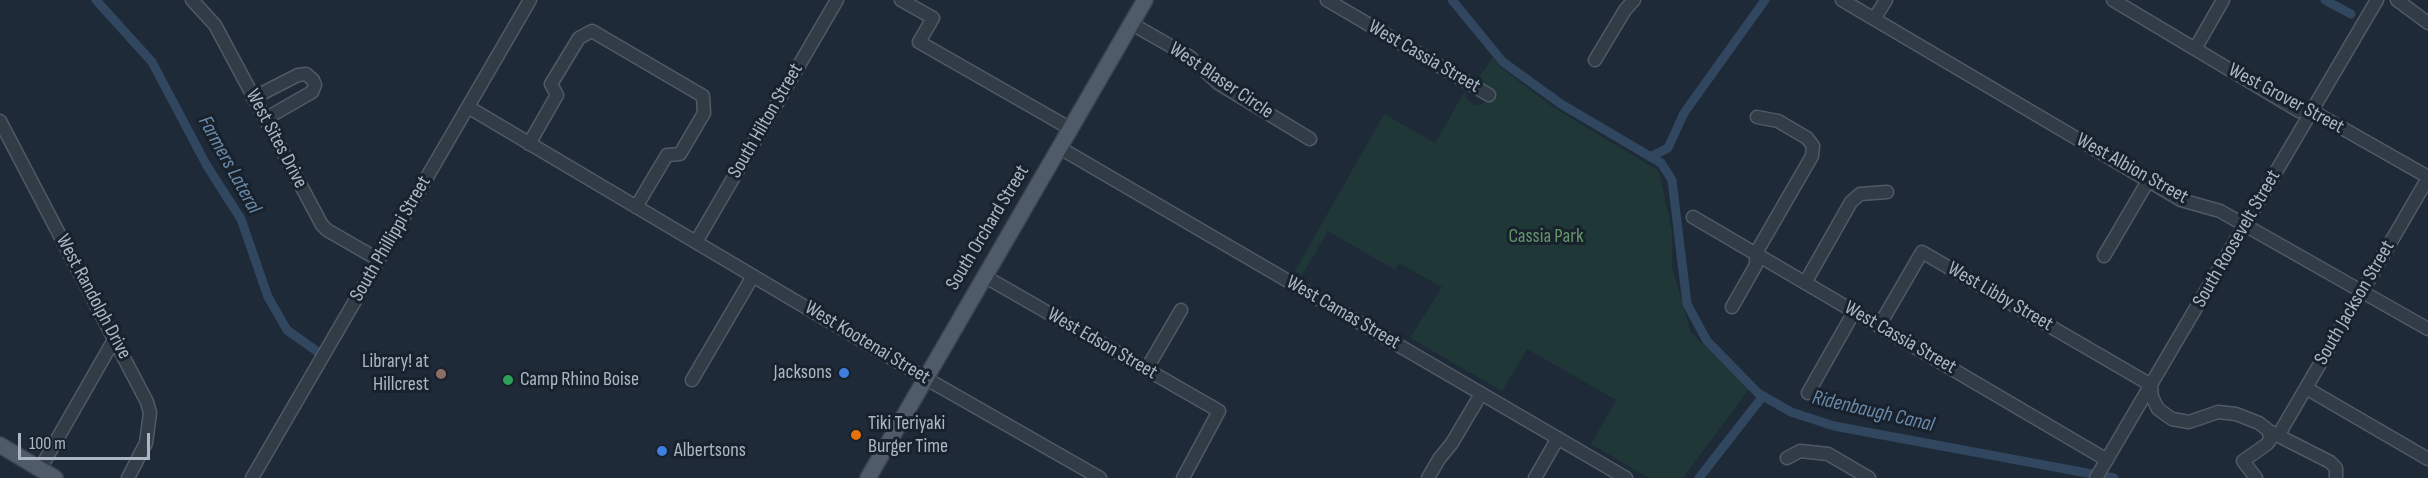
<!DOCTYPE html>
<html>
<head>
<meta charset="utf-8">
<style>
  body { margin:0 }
  #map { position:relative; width:2428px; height:478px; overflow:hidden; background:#1e2a37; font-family:"Sofia Sans Condensed",sans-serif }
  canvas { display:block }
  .scale { position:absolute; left:18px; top:433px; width:132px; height:27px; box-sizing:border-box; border:3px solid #abb7c5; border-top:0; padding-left:8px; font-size:18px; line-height:21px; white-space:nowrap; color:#abb7c5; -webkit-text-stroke:4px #18212c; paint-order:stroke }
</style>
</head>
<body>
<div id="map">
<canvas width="2428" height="478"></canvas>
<div class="scale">100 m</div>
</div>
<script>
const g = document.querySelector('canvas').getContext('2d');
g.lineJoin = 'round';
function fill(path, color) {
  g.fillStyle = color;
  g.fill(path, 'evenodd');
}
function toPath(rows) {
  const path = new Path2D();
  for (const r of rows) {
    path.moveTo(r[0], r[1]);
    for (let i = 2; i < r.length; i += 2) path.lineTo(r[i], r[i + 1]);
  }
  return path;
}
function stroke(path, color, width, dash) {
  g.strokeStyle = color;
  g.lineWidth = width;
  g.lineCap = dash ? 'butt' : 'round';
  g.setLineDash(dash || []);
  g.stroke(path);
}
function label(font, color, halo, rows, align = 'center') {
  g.font = font + ' "Sofia Sans Condensed",sans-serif';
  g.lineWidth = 6;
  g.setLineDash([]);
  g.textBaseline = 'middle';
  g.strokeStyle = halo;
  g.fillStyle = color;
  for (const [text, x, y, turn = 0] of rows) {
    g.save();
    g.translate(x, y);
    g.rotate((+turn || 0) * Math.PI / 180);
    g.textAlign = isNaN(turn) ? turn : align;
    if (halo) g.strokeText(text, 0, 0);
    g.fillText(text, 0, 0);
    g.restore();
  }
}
const green = toPath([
  [1493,57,1500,67,1556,109,1659,171,1672,231,1672,267,1691,333,1749,389,1683,478,1649,478,1591,444,1616,400,1527,349,1502,391,1410,338,1442,287,1399,263,1395,270,1328,231,1302,275,1295,271,1384,114,1435,143,1465,91,1466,98,1475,105,1482,104,1488,99,1487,87,1478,79]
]);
const canal = toPath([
  [96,0,152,62,207,166,241,219,268,297,287,330,318,352],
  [1452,0,1503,62,1561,104,1661,163,1672,180,1687,304,1707,341,1758,393,1791,412,1834,426,2114,478],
  [2325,0,2351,14],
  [1650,157,1668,148,1684,113,1765,0],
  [1699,478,1763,396]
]);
const minor = toPath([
  [192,0,215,25,322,225,327,230,379,260],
  [901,0,933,18,919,42,1071,129],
  [1327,0,1489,95],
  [1842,0,2181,200,2220,211,2428,329],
  [2113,0,2299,111,2312,111,2428,177],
  [2397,0,2428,23],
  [1874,19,1886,0],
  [1132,24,1190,57,1218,83,1310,139],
  [2195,49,2223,0],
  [1595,60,1625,10,1634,0],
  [253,98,298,75,306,74,313,80,315,85,312,92,265,119],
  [468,107,925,378,1100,478],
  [0,121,147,402,150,413,146,443,128,478],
  [529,144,557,95,551,84,579,38,592,31,703,96,704,113,680,154,667,155,636,207],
  [1060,148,1626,478],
  [1693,217,2107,460],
  [696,242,837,0],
  [2104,256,2148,181],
  [984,276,1219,411,1183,478],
  [1805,283,1851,202,1860,194,1887,192],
  [1732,307,1756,265,1756,253,1812,156,1813,146,1807,138,1778,121,1757,117],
  [1879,326,1922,252,2151,385,2152,397,2158,409,2172,419,2189,422,2218,412,2236,414,2259,423,2269,431,2330,462,2336,468,2336,478],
  [1146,370,1181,310],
  [692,380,753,276],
  [2306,388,2428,459],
  [1808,393,1854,312],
  [2282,429,2428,178],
  [1787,458,1800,451,1828,454,1869,478],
  [40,469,115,338],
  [252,478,530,0],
  [1428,478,1439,459,1452,443,1481,394],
  [1535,478,1558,438],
  [2096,478,2377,0],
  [2256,478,2243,461,2267,444,2270,440,2269,431]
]);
const major = toPath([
  [0,445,55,478],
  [868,478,1145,0]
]);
const markers = [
  [844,373,6,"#3f7fe0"],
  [441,374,6,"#8d6e63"],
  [508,380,6,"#2e9e5b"],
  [856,435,6,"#e8710a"],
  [662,451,6,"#3f7fe0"]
];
const streetNames = [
  ["West Cassia Street",1424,57,30],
  ["West Blaser Circle",1221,81,34],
  ["West Grover Street",2286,99,28],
  ["South Hilton Street",766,121,-60],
  ["West Sites Drive",276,139,62],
  ["West Albion Street",2132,169,29],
  ["South Orchard Street",988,228,-59],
  ["South Phillippi Street",391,239,-60],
  ["South Roosevelt Street",2237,239,-60],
  ["West Randolph Drive",93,297,62],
  ["West Libby Street",2000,297,30],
  ["South Jackson Street",2355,303,-60],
  ["West Camas Street",1343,313,30],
  ["West Cassia Street",1900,338,30],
  ["West Kootenai Street",867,343,31],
  ["West Edson Street",1102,344,30]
];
const parkNames = [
  ["Cassia Park",1546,237]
];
const poiNames = [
  ["Library! at",429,362,"right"],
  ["Hillcrest",429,385,"right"],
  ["Jacksons",832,373,"right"],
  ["Camp Rhino Boise",520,380],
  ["Tiki Teriyaki",868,424],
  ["Burger Time",868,447],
  ["Albertsons",674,451]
];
const waterNames = [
  ["Farmers Lateral",229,165,61],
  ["Ridenbaugh Canal",1873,412,13]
];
fill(green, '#203738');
stroke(canal, '#30475f', 9);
stroke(minor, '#4f5a66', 15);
stroke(major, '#3b4551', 18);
stroke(minor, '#323c47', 12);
stroke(major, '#4f5b68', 15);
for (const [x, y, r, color] of markers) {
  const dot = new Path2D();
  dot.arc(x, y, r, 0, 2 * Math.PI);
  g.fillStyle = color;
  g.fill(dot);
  stroke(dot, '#18212c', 2);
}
label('20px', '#abb7c5', '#18212c', streetNames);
label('20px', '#63966b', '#18212c', parkNames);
label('20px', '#abb7c5', '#18212c', poiNames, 'left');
label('italic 21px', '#6a8aaa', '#18212c', waterNames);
</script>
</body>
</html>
